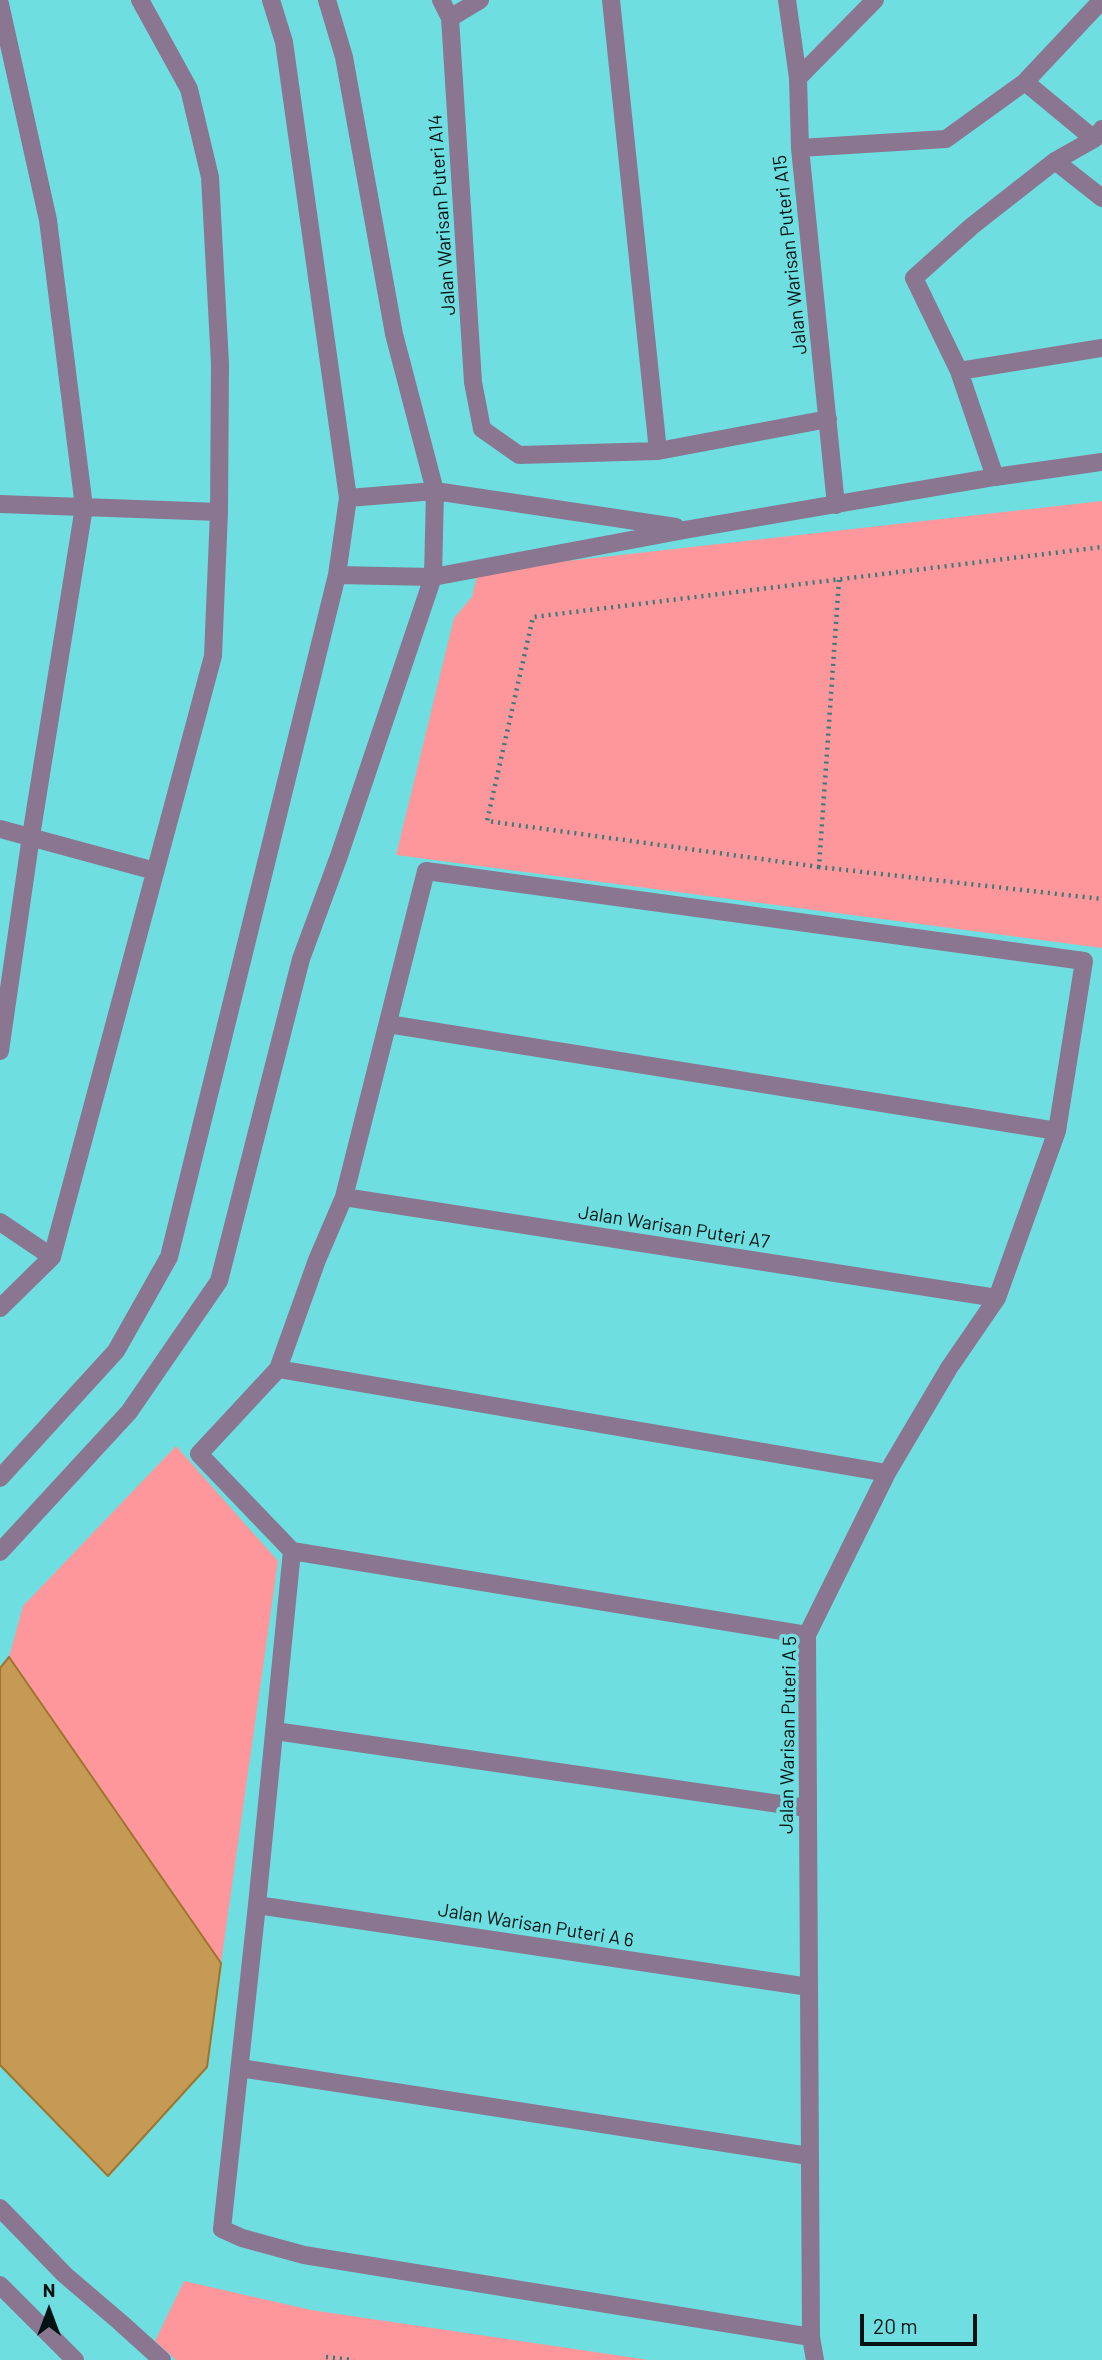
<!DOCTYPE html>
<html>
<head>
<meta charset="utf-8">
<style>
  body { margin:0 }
  #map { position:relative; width:1102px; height:2360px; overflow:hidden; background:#6fdee1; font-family:Barlow,sans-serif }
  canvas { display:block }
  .north { position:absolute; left:14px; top:2276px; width:70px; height:70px; -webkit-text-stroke:5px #6fdee1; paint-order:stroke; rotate:0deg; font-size:19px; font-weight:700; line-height:28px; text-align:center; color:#001212 }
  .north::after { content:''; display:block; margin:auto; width:24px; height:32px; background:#001212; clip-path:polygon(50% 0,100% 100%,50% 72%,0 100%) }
  .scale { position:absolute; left:860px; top:2314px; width:117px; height:32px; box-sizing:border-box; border:4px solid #001212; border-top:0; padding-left:9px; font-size:21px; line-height:24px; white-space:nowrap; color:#001212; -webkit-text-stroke:5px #6fdee1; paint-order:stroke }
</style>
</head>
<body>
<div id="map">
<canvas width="1102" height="2360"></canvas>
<div class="north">N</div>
<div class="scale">20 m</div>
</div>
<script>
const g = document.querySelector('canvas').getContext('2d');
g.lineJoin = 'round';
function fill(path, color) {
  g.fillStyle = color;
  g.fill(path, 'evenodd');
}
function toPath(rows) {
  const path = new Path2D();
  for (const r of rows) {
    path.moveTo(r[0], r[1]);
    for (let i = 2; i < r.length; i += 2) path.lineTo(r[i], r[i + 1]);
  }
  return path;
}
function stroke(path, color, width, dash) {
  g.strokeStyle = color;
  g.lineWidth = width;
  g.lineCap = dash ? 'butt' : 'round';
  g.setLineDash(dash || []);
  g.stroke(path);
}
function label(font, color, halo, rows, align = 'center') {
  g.font = font + ' Barlow,sans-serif';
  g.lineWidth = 7;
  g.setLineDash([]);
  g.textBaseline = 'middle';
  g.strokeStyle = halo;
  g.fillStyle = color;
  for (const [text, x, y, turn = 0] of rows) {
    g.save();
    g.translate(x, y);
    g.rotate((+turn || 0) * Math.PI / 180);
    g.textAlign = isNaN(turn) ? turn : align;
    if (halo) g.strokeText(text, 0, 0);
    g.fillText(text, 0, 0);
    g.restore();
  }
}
const green = toPath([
  [1102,501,1102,948,396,855,454,618,472,597,478,571],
  [176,1446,278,1561,221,1963,9,1657,23,1606],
  [184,2281,311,2310,649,2360,176,2360,155,2341]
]);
const building = toPath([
  [9,1657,221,1963,207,2067,108,2176,0,2065,0,1668,9,1657]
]);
const path = toPath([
  [839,580,819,867,1102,899],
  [819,867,487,821,533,617,1102,547],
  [326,2357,354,2360]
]);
const minor = toPath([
  [441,0,450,18,473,382,482,429,519,455,658,451,828,419],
  [611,0,658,451],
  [787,0,798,78,800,148,836,505],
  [0,4,48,220,84,507,31,836,0,1051],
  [450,18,480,0],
  [798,78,875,0],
  [1025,82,1094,139],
  [800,148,946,139,1025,82,1102,0],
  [1055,161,1102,198],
  [959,371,1102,348],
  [995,477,959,371,914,278,972,226,1055,161,1094,139,1102,129],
  [348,498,435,491,676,527],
  [0,504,219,512],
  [337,575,433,577,690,529,995,477,1102,462],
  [0,829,155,871],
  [388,1024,1057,1131],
  [344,1197,997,1298],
  [0,1222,52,1257],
  [0,1308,52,1257,213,656,219,512,220,364,210,177,189,89,140,0],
  [278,1369,887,1473],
  [0,1478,116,1351,169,1257,337,575,348,498,284,42,271,0],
  [292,1551,807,1635],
  [0,1552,129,1412,219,1281,301,959,339,856,433,577,435,491,394,334,344,57,327,0],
  [275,1731,807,1808],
  [257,1905,809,1987],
  [240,2068,809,2156],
  [0,2208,65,2275,120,2322,162,2360],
  [0,2285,75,2360],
  [811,2337,304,2255,242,2238,222,2229,257,1905,292,1551,199,1454,278,1369,317,1260,344,1197,426,871,1084,961,1057,1131,997,1298,949,1368,887,1473,807,1635,811,2337,815,2360]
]);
const streetNames = [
  ["Jalan Warisan Puteri A14",442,215,-94],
  ["Jalan Warisan Puteri A15",790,255,-96],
  ["Jalan Warisan Puteri A7",674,1227,9],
  ["Jalan Warisan Puteri A 5",788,1735,-89],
  ["Jalan Warisan Puteri A 6",536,1925,9]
];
fill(green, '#fe979b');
fill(building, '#c59a54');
stroke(building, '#9f752e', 2);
stroke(path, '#38797a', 4.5, [2, 5]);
stroke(minor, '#8a7690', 18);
label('19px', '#001212', '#6fdee1', streetNames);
</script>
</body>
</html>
